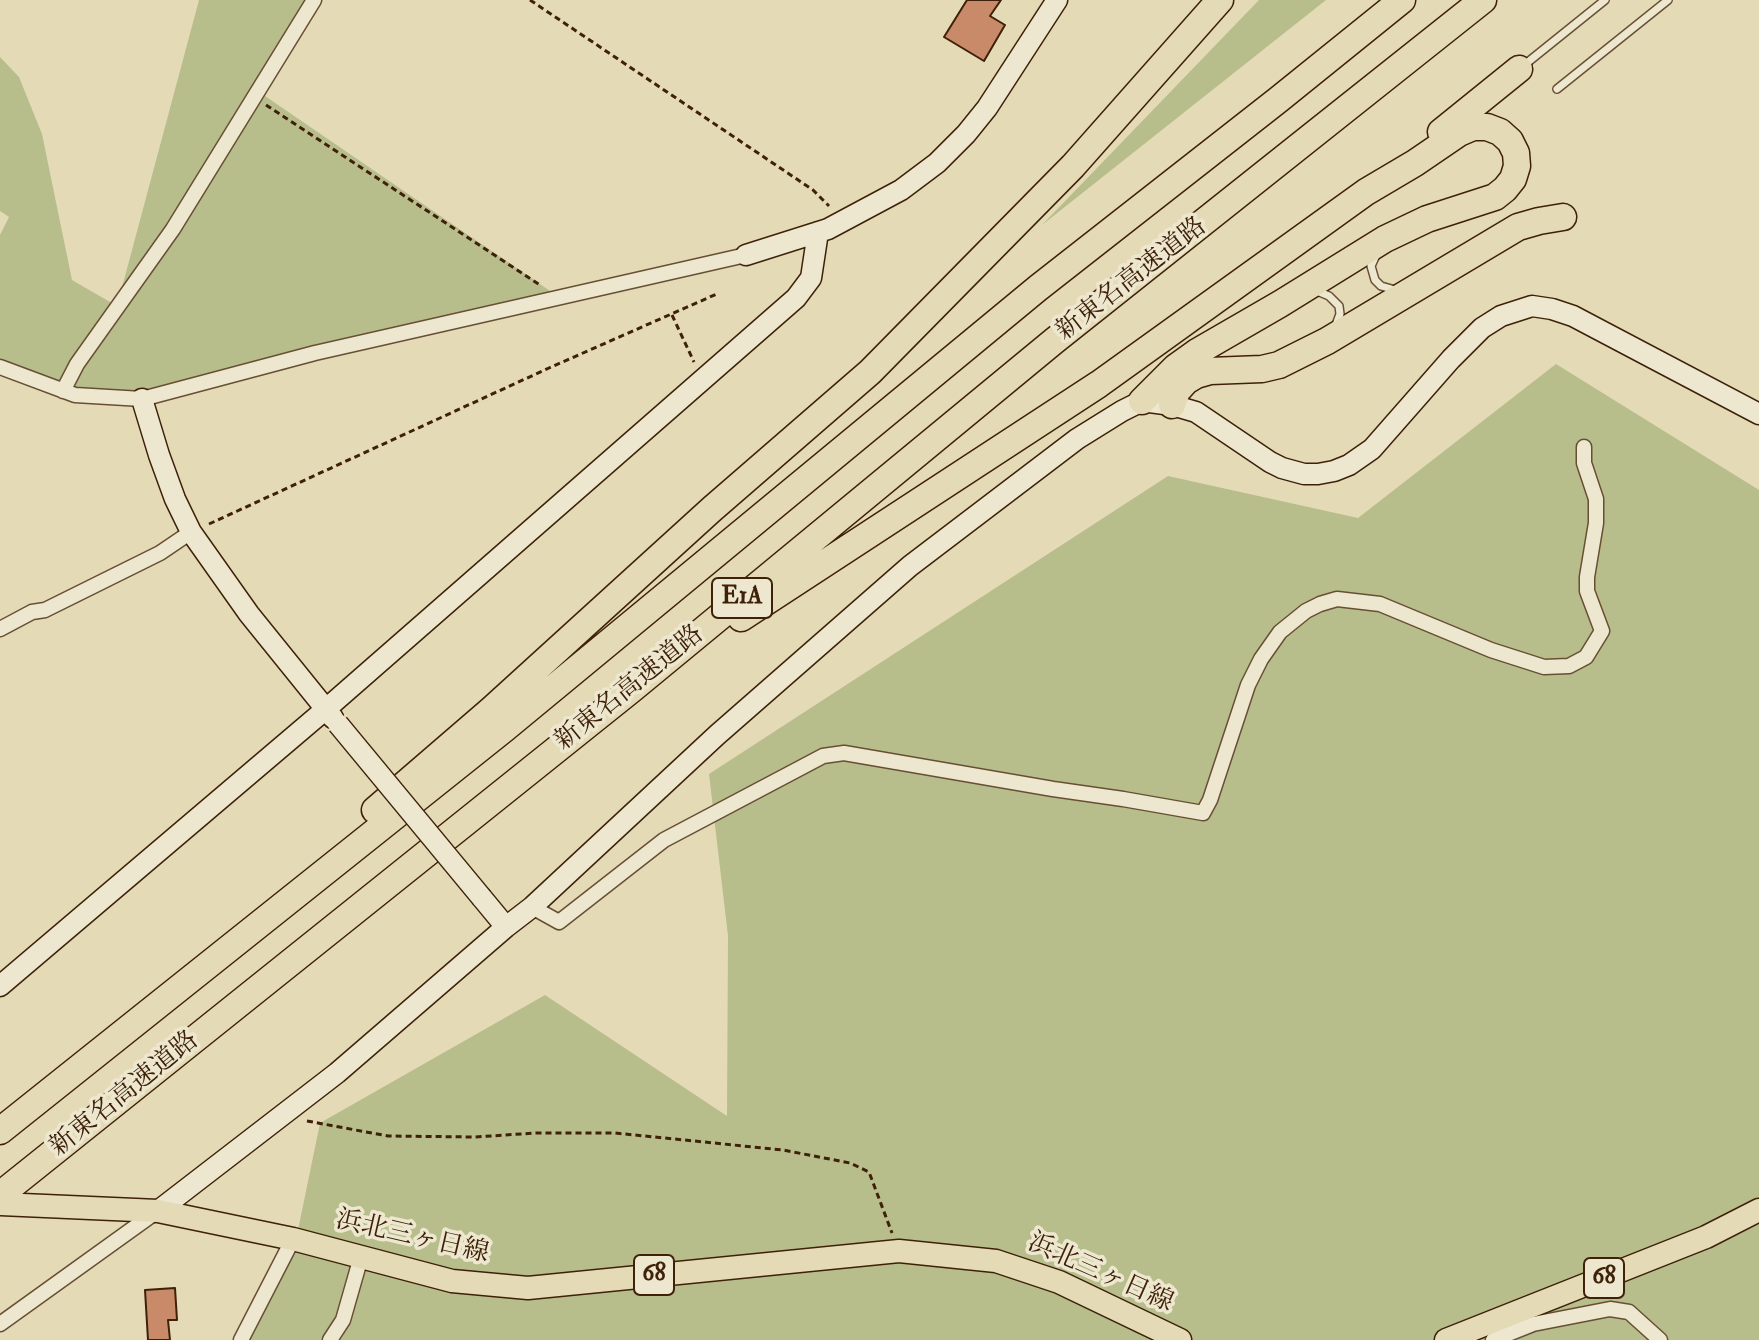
<!DOCTYPE html>
<html>
<head>
<meta charset="utf-8">
<style>
  body { margin:0 }
  canvas { display:block; background:#e4dab6 }
</style>
</head>
<body>
<canvas width="1759" height="1340"></canvas>
<script>
const g = document.querySelector('canvas').getContext('2d');
g.lineJoin = 'round';
function fill(path, color) {
  g.fillStyle = color;
  g.fill(path, 'evenodd');
}
function toPath(rows) {
  const path = new Path2D();
  for (const r of rows) {
    path.moveTo(r[0], r[1]);
    for (let i = 2; i < r.length; i += 2) path.lineTo(r[i], r[i + 1]);
  }
  return path;
}
function stroke(path, color, width, dash) {
  g.strokeStyle = color;
  g.lineWidth = width;
  g.lineCap = dash ? 'butt' : 'round';
  g.setLineDash(dash || []);
  g.stroke(path);
}
function label(font, color, halo, rows, align = 'center') {
  g.font = font + ' "IM FELL Double Pica","Noto Serif JP",serif';
  g.lineWidth = 7;
  g.setLineDash([]);
  g.textBaseline = 'middle';
  g.strokeStyle = halo;
  g.fillStyle = color;
  for (const [text, x, y, turn = 0] of rows) {
    g.save();
    g.translate(x, y);
    g.rotate((+turn || 0) * Math.PI / 180);
    g.textAlign = isNaN(turn) ? turn : align;
    if (halo) g.strokeText(text, 0, 0);
    g.fillText(text, 0, 0);
    g.restore();
  }
}
const green = toPath([
  [199,0,305,0,258,89,265,96,553,293,148,397,52,387,0,359,0,235,9,217,0,211,0,57,19,77,42,134,72,280,117,306],
  [1259,0,1326,0,1042,225],
  [1556,364,1759,490,1759,1340,248,1340,298,1230,320,1123,545,995,727,1116,728,936,709,774,1168,476,1358,518]
]);
const building = toPath([
  [967,0,1001,0,990,16,1005,25,984,61,944,37,967,0],
  [175,1288,177,1320,168,1320,170,1340,148,1340,145,1290,175,1288]
]);
const path = toPath([
  [530,0,813,190,829,206],
  [266,105,540,285],
  [672,315,694,362],
  [209,524,549,368,719,293],
  [307,1121,388,1136,475,1137,536,1133,615,1133,783,1150,850,1163,869,1172,892,1233]
]);
const lane = toPath([
  [1523,66,1605,0],
  [1557,89,1668,0],
  [1377,253,1371,266,1375,280,1381,286,1395,290],
  [1317,291,1329,296,1339,306,1340,314,1336,325]
]);
const street = toPath([
  [0,367,75,395,142,399,315,353,746,255],
  [63,391,77,364,173,229,314,0],
  [0,629,32,612,45,610,160,553,191,532],
  [532,907,559,922,664,840,823,756,844,753,1053,789,1123,799,1203,813,1210,800,1248,685,1261,659,1280,632,1306,611,1320,604,1337,599,1380,604,1491,650,1544,667,1569,666,1586,657,1602,631,1587,591,1587,577,1596,523,1596,499,1584,463,1584,447],
  [0,1324,156,1212],
  [241,1340,293,1239],
  [330,1340,343,1320,361,1257],
  [1493,1340,1533,1324,1610,1309,1629,1312,1660,1340]
]);
const secondary = toPath([
  [746,255,828,229,901,190,937,163,966,134,987,108,1057,0],
  [142,399,159,455,175,499,191,532,249,614,333,718],
  [482,898,506,927],
  [0,986,326,709,796,298,811,278,818,232],
  [158,1211,337,1073,506,927,532,907,717,735,910,566,1077,439,1122,411,1142,401,1172,405,1196,412,1270,462,1282,468,1304,474,1318,474,1334,471,1349,465,1372,449,1451,359,1482,328,1501,316,1532,306,1552,309,1573,316,1759,414]
]);
const primary = toPath([
  [0,1204,158,1211,293,1239,452,1281,528,1288,899,1251,996,1261,1059,1282,1180,1340],
  [1446,1340,1706,1237,1759,1210]
]);
const highway = toPath([
  [1441,132,1519,69],
  [1172,405,1177,391,1186,381,1196,375,1210,371,1262,369,1279,365,1327,341,1518,227,1539,221,1563,217],
  [741,618,1099,384,1366,192,1415,163,1459,133,1473,127,1487,127,1500,132,1510,141,1516,153,1517,166,1513,179,1505,189,1495,197,1427,219,1385,239,1280,304,1197,352,1176,367,1142,401],
  [375,810,491,710,712,509,870,372,1073,166,1220,0],
  [0,1131,504,729,1038,288,1278,100,1402,0],
  [0,1195,632,689,1054,341,1483,0]
]);
const secondaryBridge = toPath([
  [338,724,482,898]
]);
const shields = [
  [742,598,60],
  [654,1275,40],
  [1604,1278,40]
];
const shieldNames = [
  ["E1A",742,598],
  ["68",654,1275],
  ["68",1604,1278]
];
const streetNames = [
  ["新東名高速道路",1132,280,-38],
  ["新東名高速道路",630,689,-39],
  ["新東名高速道路",125,1095,-39],
  ["浜北三ヶ日線",412,1238,13],
  ["浜北三ヶ日線",1100,1274,24]
];
fill(green, '#b7be8c');
fill(building, '#c88a68');
stroke(building, '#3e2108', 2);
stroke(lane, '#684f34', 10);
stroke(street, '#684f34', 17);
stroke(secondary, '#3e2108', 23);
stroke(primary, '#3e2108', 25);
stroke(highway, '#3e2108', 29);
stroke(path, '#3e2108', 3, [6, 4]);
stroke(lane, '#ede7d0', 7);
stroke(street, '#ede7d0', 14);
stroke(secondary, '#ede7d0', 20);
stroke(primary, '#e4dab6', 22);
stroke(highway, '#e4dab6', 26);
stroke(secondaryBridge, '#3e2108', 23, []);
stroke(secondaryBridge, '#ede7d0', 20);
for (const [x, y, w] of shields) {
  const box = new Path2D();
  box.roundRect(x - w / 2, y - 20, w, 40, 6);
  g.fillStyle = '#ede7d0';
  g.fill(box);
  stroke(box, '#3e2108', 2);
}
label('bold 24px', '#3e2108', null, shieldNames);
label('26px', '#3e2108', '#ede7d0', streetNames);
</script>
</body>
</html>
